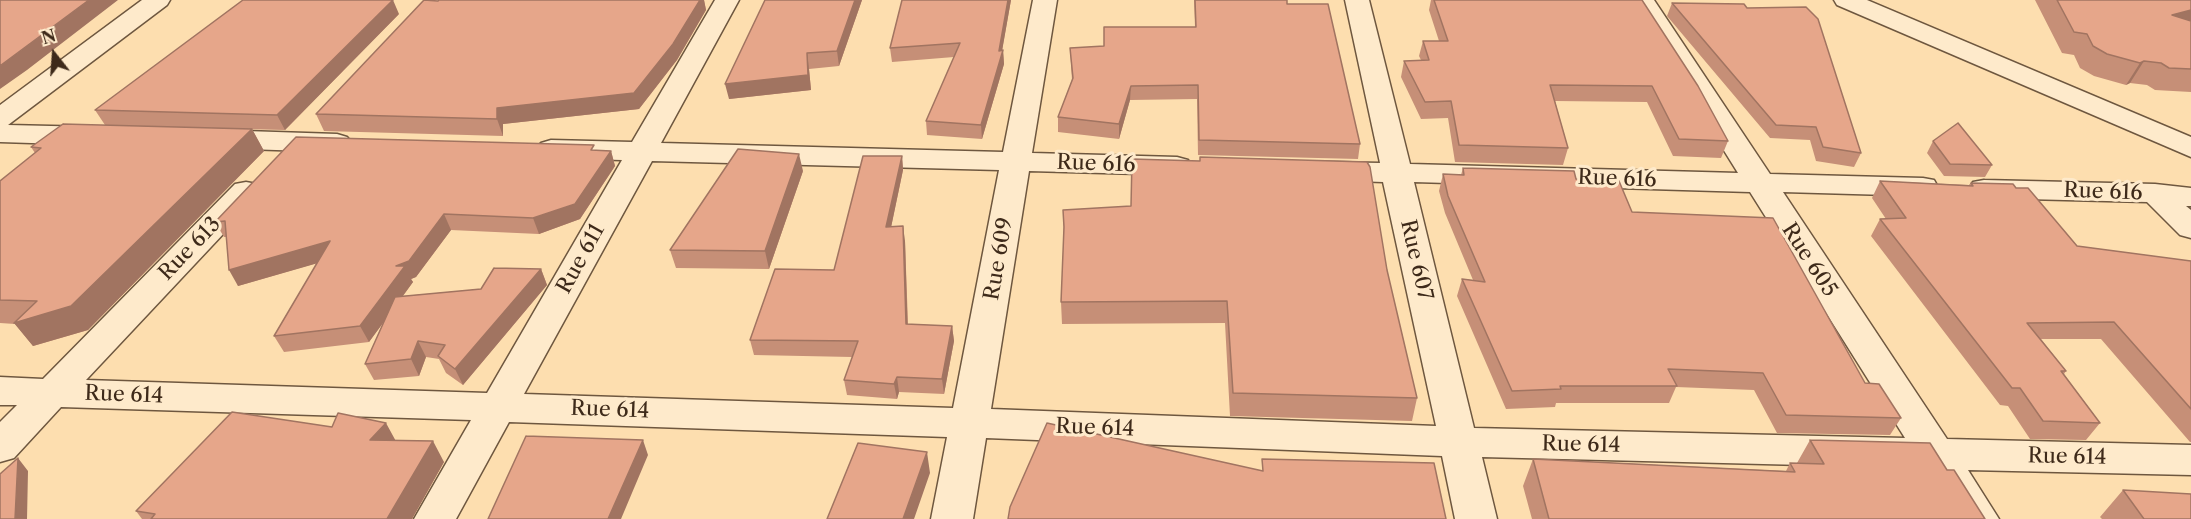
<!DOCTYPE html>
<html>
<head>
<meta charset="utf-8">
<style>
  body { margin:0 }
  #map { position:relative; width:2191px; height:519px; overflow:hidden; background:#fddeaf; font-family:"Libre Caslon Text",serif }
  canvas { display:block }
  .north { position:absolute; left:24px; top:24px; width:60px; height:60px; -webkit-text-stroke:4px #feeacb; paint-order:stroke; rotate:343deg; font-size:16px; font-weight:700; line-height:24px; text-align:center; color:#3e2a1a }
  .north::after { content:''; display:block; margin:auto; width:21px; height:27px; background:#3e2a1a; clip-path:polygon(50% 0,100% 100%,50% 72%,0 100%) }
</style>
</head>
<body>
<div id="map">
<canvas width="2191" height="519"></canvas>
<div class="north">N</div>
</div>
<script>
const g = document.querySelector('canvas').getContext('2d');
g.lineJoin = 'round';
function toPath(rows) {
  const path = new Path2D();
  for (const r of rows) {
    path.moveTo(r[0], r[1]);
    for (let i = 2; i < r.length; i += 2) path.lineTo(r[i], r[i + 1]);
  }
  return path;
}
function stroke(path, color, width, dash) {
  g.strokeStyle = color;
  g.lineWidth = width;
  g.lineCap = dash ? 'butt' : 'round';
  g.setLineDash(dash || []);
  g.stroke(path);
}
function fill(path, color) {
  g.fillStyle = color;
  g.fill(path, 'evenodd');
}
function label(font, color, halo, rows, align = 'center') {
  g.font = font + ' "Libre Caslon Text",serif';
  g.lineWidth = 6;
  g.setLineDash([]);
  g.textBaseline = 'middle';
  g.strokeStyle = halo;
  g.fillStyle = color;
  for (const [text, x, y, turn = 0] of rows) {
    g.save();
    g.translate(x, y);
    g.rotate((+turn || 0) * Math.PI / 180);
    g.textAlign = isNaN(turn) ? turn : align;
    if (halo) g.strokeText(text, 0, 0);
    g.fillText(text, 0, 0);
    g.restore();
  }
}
const minor = toPath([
  [142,0,170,0,167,5,8,125,94,127,104,130,108,136,104,142,94,145,0,142,0,105,142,0],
  [715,0,739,0,661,143,1003,152,1033,0,1057,0,1032,153,1177,157,1188,160,1192,166,1188,172,1177,175,1029,171,991,409,1436,426,1383,182,1327,180,1316,177,1312,171,1316,165,1327,162,1380,163,1345,0,1369,0,1410,164,1738,173,1630,0,1654,0,1770,174,1923,178,1934,180,1938,187,1934,194,1923,196,1783,192,1947,439,2191,445,2191,475,1968,470,1999,519,1956,519,1924,468,1482,457,1497,519,1455,519,1442,456,986,438,973,519,931,519,947,437,509,422,456,519,414,519,471,420,61,407,14,458,0,462,0,422,17,405,0,405,0,377,43,379,235,184,246,182,257,184,261,191,257,198,86,380,487,393,622,160,551,158,541,155,536,149,541,143,551,140,632,142,715,0],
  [652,161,999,170,953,408,524,394,652,161],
  [1414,182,1750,192,1905,438,1474,428,1414,182],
  [1834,0,1867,0,2191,137,2191,157,1837,5,1834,0],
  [215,130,337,134,347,137,352,143,347,149,337,152,215,148,205,145,200,139,205,133,215,130],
  [1984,180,2155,184,2191,188,2191,206,2186,206,2191,210,2191,238,2180,235,2147,202,1984,198,1973,196,1969,189,1973,182,1984,180]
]);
const wall = toPath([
  [439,0,704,0,706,10,677,60,639,109,503,124,503,136,324,131,316,114],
  [765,0,862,0,839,66,809,69,811,90,729,99],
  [1011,0,1002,50,1003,50,1004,64,982,139,927,135,926,121,954,57,892,62,890,48],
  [1194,0,1287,0,1287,4,1360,144,1358,159,1198,155,1197,99,1130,100,1119,139,1058,132,1058,117,1072,80,1070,48,1104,46,1195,27],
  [1431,0,1642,0,1728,141,1721,158,1673,156,1647,102,1555,101,1568,148,1563,165,1455,162,1448,118,1421,119,1401,77,1404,61,1421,60,1419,56,1423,41,1439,41,1429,10],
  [2035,0,2191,0,2191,92,2155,90,2147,85,2130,83,2126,85,2094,76,2080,68,2074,55,2062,53],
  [1672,3,1861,153,1854,167,1816,161,1810,140,1770,138,1667,16],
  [399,14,285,130,119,126,252,129,264,151,88,330,33,346,15,324,0,323,0,181,35,153,31,147,105,125,95,110],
  [1933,141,1992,165,1985,177,1944,176,1927,153],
  [596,150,611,151,615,166,580,219,539,234,451,230,416,277,411,279,413,282,403,296,481,289,541,269,547,285,463,385,446,373,439,359,426,357,419,376,374,380,365,364,383,323,369,342,284,352,274,336,317,263,238,286,226,237,224,237,215,222],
  [902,156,903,170,891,227,905,241,908,324,952,326,954,341,944,394,899,392,897,399,847,395,844,380,852,357,754,355,750,340,834,270],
  [1463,168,1576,179,1632,212,1865,383,1901,418,1890,435,1777,433,1754,390,1676,387,1669,403,1556,403,1555,407,1506,409,1457,296,1462,279,1473,280,1445,213,1439,191,1443,174,1461,175],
  [803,171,769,269,676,268,670,250],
  [1880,181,1969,185,1971,183,2016,188,2077,246,2191,261,2191,442,2190,442,2101,339,2041,339,2066,371,2064,374,2100,423,2086,440,2030,439,2008,406,2000,405,1871,236,1880,219,1886,219,1872,198],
  [1063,210,1387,270,1417,398,1412,421,1230,416,1225,323,1062,324,1061,302,1064,239],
  [395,440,444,462,412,519,142,519,136,511],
  [1810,440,1947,470,1985,519,1532,519,1523,486,1533,459,1786,471,1790,463,1797,463],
  [2123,490,2191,519,2102,519,2100,517]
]);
const shadedWall = toPath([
  [89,0,118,0,27,70,0,89,0,66],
  [393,0,399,14,285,130,277,115],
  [700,0,704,0,706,10,677,60,639,109,503,124,503,136,497,119,497,108],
  [855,0,862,0,839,66,837,51],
  [1008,0,1011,0,1001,57,1003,50,1004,64,982,139,981,125,999,51],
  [2191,10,2191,28,2172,15],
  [807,53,809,69,811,90,729,99,725,84],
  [2144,61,2130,83,2126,85,2140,63],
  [1131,86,1130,100,1119,139,1119,124],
  [252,129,264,151,88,330,33,346,14,323],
  [611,151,615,166,580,219,539,234,533,218],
  [799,154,803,171,769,269,765,251],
  [902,156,903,170,888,242,886,227],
  [444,214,451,230,416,277,411,279,413,282,369,342,360,326,396,266],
  [903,226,905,241,908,339,906,324],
  [330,241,339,257,238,286,229,270],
  [541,269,547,285,463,385,455,369],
  [952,326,954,341,944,394,942,379],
  [418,341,426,357,419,376,411,359],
  [897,377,899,392,897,399,894,384],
  [386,423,398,445,370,440],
  [643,440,648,455,621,519,608,519],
  [433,441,444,462,412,519,387,519],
  [927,452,930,473,914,519,903,519],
  [18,458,28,471,27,519,15,519]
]);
const building = toPath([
  [0,0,89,0,0,66,0,0],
  [243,0,393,0,277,115,95,110,243,0],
  [424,0,438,1,439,0,700,0,673,44,634,93,497,108,497,119,316,114,424,0],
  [765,0,855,0,837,51,807,53,808,75,725,84,765,0],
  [902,0,1008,0,999,51,1003,50,981,125,926,121,960,43,890,48,902,0],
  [1195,0,1287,0,1287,4,1328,4,1360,144,1199,140,1198,85,1131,86,1119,124,1058,117,1073,78,1070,48,1104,46,1104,27,1196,27,1195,0],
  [1434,0,1642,0,1698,86,1728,141,1679,139,1652,86,1550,85,1568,148,1459,145,1451,101,1425,102,1404,61,1429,60,1423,41,1448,41,1434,0],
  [2057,0,2191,0,2191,10,2172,15,2191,21,2191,69,2169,68,2161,63,2144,61,2140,63,2107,54,2093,46,2087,34,2074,32,2057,0],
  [1672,3,1744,4,1747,8,1806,7,1818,19,1861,153,1823,147,1816,127,1776,125,1672,3],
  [1958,123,1992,165,1950,164,1933,141,1958,123],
  [63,124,252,129,71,306,14,323,37,301,0,300,0,181,41,148,31,147,63,124],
  [296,137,594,145,591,150,611,151,575,204,533,218,444,214,409,261,396,266,405,266,360,326,274,336,330,241,229,270,225,221,215,222,296,137],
  [738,149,799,154,765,251,670,250,738,149],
  [863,156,902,156,886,227,903,226,906,324,952,326,942,379,897,377,894,384,844,380,858,341,750,340,775,269,834,270,863,156],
  [1200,157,1367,162,1370,167,1387,270,1417,398,1233,393,1227,301,1061,302,1064,227,1063,210,1131,206,1132,159,1200,161,1200,157],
  [1463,168,1574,171,1576,179,1619,181,1632,212,1773,218,1865,383,1879,384,1901,418,1786,415,1763,373,1668,369,1677,386,1560,386,1561,389,1512,391,1462,279,1485,282,1448,196,1443,174,1464,175,1463,168],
  [1880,181,1973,186,1971,183,2013,184,2016,188,2028,188,2077,246,2191,261,2191,409,2114,322,2027,323,2066,371,2061,371,2100,423,2043,421,2020,388,2012,388,1880,219,1906,218,1880,181],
  [494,268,541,269,455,369,438,356,445,345,418,341,411,359,365,364,395,297,481,289,494,268],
  [232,412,332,427,338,413,386,423,370,440,433,441,387,519,151,519,155,514,136,511,232,412],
  [1047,423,1263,471,1262,459,1434,463,1446,519,1008,519,1010,507,1047,423],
  [526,436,643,440,608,519,488,519,526,436],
  [1810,440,1930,443,1947,470,1954,470,1985,519,1549,519,1533,459,1795,472,1790,463,1824,464,1810,440],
  [858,443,927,452,903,519,827,519,858,443],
  [18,458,15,519,0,519,0,474,18,458],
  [2123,490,2191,494,2191,519,2144,519,2123,490]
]);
const streetNames = [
  ["Rue 616",1096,164,2],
  ["Rue 616",1617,179,2],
  ["Rue 616",2103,192,2],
  ["Rue 613",190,249,-46],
  ["Rue 611",581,259,-61],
  ["Rue 609",999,259,-80],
  ["Rue 607",1416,260,77],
  ["Rue 605",1809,260,57],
  ["Rue 614",124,395,2],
  ["Rue 614",610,410,2],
  ["Rue 614",1095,428,2],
  ["Rue 614",1581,445,1],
  ["Rue 614",2067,457,1]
];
stroke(minor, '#6e573f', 3);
fill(minor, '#feeacb');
fill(wall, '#c68f77');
fill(shadedWall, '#a17461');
fill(building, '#e6a68a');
stroke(building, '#a17461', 1.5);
label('21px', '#3e2a1a', '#feeacb', streetNames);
</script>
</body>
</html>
